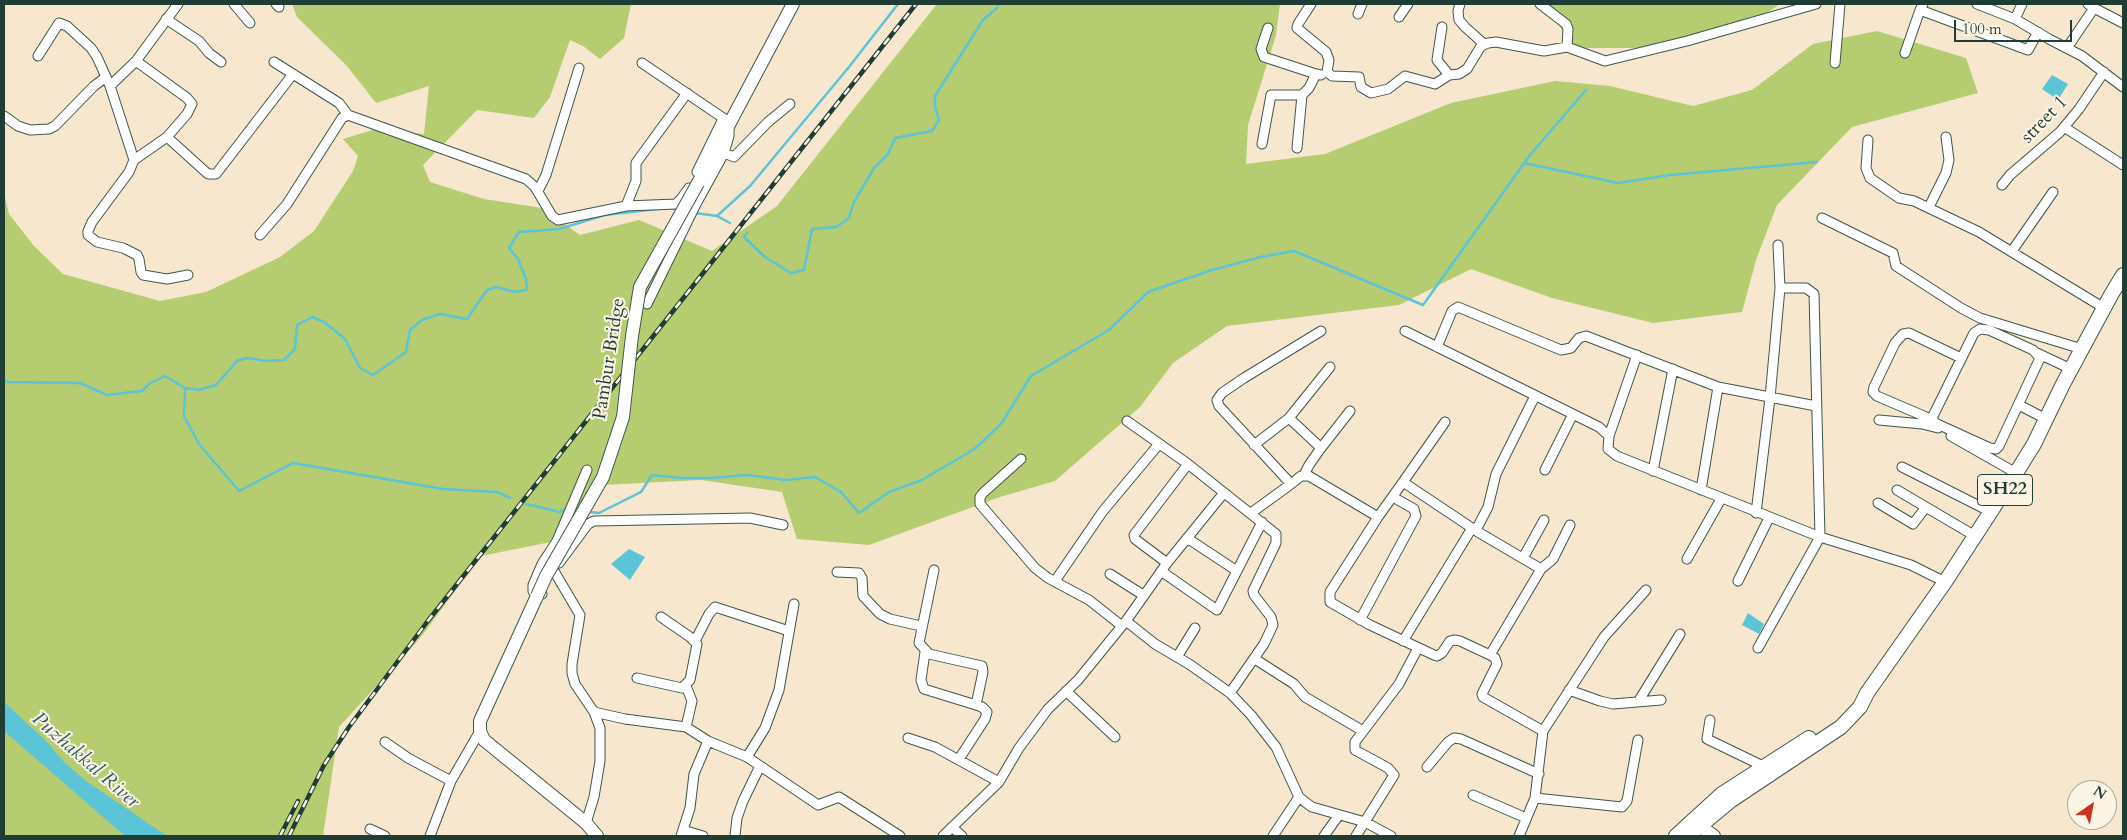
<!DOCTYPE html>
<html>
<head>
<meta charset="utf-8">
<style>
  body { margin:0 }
  #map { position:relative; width:2127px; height:840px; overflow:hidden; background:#f7e7cf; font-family:Cardo,serif }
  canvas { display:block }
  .frame { position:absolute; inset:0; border:5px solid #1f3d34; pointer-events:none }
  .north { position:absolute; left:2067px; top:780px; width:50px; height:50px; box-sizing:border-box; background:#fcf5e5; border:1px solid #a4ab9e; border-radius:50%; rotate:33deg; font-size:14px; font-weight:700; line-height:20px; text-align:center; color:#1f3d34 }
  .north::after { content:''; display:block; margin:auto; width:18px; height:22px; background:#c8321e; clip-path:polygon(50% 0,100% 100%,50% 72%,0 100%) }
  .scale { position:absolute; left:1954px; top:20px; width:118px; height:22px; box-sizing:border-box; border:2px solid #1f3d34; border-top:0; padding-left:6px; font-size:15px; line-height:18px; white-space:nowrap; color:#1f3d34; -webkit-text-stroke:4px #fcf5e5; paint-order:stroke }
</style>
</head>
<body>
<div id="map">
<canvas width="2127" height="840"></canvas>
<div class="frame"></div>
<div class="north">N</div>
<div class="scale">100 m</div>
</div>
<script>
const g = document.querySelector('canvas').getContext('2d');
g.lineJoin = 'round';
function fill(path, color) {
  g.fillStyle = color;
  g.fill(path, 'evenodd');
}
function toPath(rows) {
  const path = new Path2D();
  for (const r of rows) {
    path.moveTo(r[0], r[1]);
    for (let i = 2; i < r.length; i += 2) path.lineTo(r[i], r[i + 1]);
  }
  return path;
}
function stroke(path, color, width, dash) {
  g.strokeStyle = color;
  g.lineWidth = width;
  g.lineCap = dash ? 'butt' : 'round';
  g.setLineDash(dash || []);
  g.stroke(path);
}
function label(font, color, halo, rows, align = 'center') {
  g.font = font + ' Cardo,serif';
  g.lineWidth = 4;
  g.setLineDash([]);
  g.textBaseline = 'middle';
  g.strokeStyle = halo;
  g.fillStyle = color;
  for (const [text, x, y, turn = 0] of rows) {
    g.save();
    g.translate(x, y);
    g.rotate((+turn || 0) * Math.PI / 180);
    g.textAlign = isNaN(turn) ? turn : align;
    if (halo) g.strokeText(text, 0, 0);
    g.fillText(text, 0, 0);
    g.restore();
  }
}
const green = toPath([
  [292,4,631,4,624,38,600,59,583,46,570,40,550,97,534,118,477,110,423,165,430,182,484,199,542,208,580,235,639,220,712,251,777,206,937,4,1280,4,1276,35,1248,125,1246,164,1325,154,1451,103,1555,81,1610,86,1693,106,1752,90,1813,44,1877,31,1966,58,1978,93,1852,127,1777,205,1756,260,1742,312,1653,323,1552,298,1471,269,1399,305,1227,326,1173,363,1140,407,1055,481,1000,497,869,545,797,539,782,492,701,480,602,485,576,537,481,556,421,637,339,727,323,836,4,836,4,193,9,214,34,246,63,274,160,301,206,292,280,257,314,231,353,171,358,156,343,139,376,129,424,134,429,86,376,103,347,66,297,17],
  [1546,4,1780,4,1751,24,1673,48,1573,48]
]);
const water = toPath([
  [2052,75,2068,84,2058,100,2042,89],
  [629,549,645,557,630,580,611,564],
  [1748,613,1764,624,1759,634,1742,625],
  [4,702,46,741,65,763,86,781,167,836,125,836,4,731]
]);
const stream = toPath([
  [1524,163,1618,183,1670,175,1817,162],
  [666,208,677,209],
  [695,213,717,216,730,223],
  [717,216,750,186,849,67,898,4],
  [747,233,744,237,765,257,791,273,804,270,812,229,836,227,849,218,854,202,874,168,888,154,895,138,932,131,939,120,935,107,935,96,983,20,997,8,998,4],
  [4,379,8,382,80,383,107,395,142,391,149,384,165,376,185,388,199,390,216,385,237,361,246,358,268,361,284,360,295,349,297,325,312,317,324,322,345,339,360,368,373,375,406,352,410,330,422,320,440,314,467,319,487,290,496,287,515,292,527,290,526,279,518,259,509,248,519,232,559,229,605,215,658,209],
  [185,388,184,416,199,444,239,491,293,463,443,489,497,492,510,498],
  [526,504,560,512,568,508],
  [590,512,599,513,641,492,652,475,681,478,711,478,747,475,786,480,815,477,841,492,859,513,889,492,922,480,976,448,1001,424,1031,376,1109,330,1148,292,1212,270,1261,257,1294,251,1423,305,1530,155,1586,90]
]);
const minor = toPath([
  [234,4,250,23],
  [276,4,279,7],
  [1311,4,1298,24,1297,28,1326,52,1329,60,1327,72,1332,76,1359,77,1361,87,1371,93,1388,89,1405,76,1435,84,1449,75,1459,74,1467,69,1481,46,1488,43,1496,42,1544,51,1567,47,1605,61,1687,41,1816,4],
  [1460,4,1458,11,1459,20,1465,27,1484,44],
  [1540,4,1566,24,1568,29,1567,47],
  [1923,4,1920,10,2028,50,2038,32],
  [1977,4,2015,19,2049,39,2082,56,2123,87],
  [2094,8,2123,23],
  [1358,14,1362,4],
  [1399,17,1408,4],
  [166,19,199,41,209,53,221,62],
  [2015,19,2022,4],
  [1442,27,1437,60,1449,75],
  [1268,28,1261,49,1264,57,1316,74,1321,75],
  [2067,48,2094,8,2088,4],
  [1905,53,1920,10],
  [38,56,59,23,67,26,91,48,97,57,110,86,134,160,129,172,92,222,88,231,88,235,97,242,123,248,137,255,139,259,141,272,143,275,167,279,188,275],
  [274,62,339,103,348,115],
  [642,63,729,122,729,136,724,153,696,204,647,304],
  [1835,63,1840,4],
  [110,86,136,61,178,4],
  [4,116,18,126,30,130,49,129,55,126,94,86,106,77],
  [2064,127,2123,165],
  [167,137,208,174,216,174,293,74],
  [1868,140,1866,168,1870,178,1899,198,1914,201,1979,232,2104,308],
  [1262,144,1271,95,1302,95,1309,88,1316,74],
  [1297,148,1302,95],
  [724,153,734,157,768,122,790,104],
  [134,160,167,137,187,114,192,104,187,98,136,61],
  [697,172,723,119],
  [2002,185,2010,175,2060,132,2079,109,2104,72],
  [538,191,546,175,579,68],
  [626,206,636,181,636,163,687,93],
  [1929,207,1946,173,1949,160,1946,137],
  [1822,218,1893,253,1896,266,1961,308,1980,318,2082,349],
  [260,235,287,204,342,118,348,115,526,179,535,187,552,216,558,220,626,206,676,204,681,199,689,188],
  [2012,251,2053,192],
  [1980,329,1989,330,2033,350,2040,358,1999,446,1996,449,1990,448,1935,423,1932,418,1974,333,1980,329],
  [1321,331,1244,378,1222,393,1217,400,1219,406,1291,484,1301,476,1309,476,1378,517,1403,482,1478,532,1541,569],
  [1405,331,1599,427,1609,436,1608,449,1617,456,1820,537,1911,565,1945,582],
  [1437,347,1452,311,1458,307,1561,350,1571,348,1579,338,1586,336,1718,387,1816,406],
  [2037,353,2071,369],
  [2019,405,2046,419],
  [1289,418,1321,448],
  [1879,420,1922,424,1938,428],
  [1933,420,1877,396,1873,392,1874,387,1895,343,1903,334,1909,333,1961,358],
  [1127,421,1188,464,1276,534,1276,543,1253,591,1254,595,1271,617,1273,625,1264,644,1230,693],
  [1609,436,1637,355],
  [1951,436,2016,473],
  [1254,445,1289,418,1330,367],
  [1021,459,983,493,980,497,980,504,1035,568,1048,578,1089,600,1122,626],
  [1902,467,1991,512],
  [1545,470,1573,414],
  [1653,471,1673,369],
  [1304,475,1309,465,1321,448,1350,411],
  [1403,482,1445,422],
  [1701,490,1718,387],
  [1897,490,1975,536],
  [1878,503,1913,524,1926,507],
  [1251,513,1291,484],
  [1756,513,1770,398,1780,288,1778,245],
  [1378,517,1330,592,1330,602,1370,625,1434,655,1437,656,1442,653,1450,641,1454,640,1460,641,1490,655,1495,658,1497,664,1482,694,1483,697,1543,731],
  [1476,530,1488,507,1496,474,1535,396],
  [1187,538,1237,571],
  [1523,558,1544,520],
  [1687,559,1721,499],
  [559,563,588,524,594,521,750,518,783,525],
  [1167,563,1135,539,1134,535,1188,464],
  [934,570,919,643,929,654,982,666,983,672,976,705],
  [554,571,580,615,572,664,572,673,575,684,594,712,600,728,600,761,594,797,586,823],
  [1161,571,1217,610,1262,522],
  [837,572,859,573,862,578,863,596,880,614,890,619,921,626],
  [1110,574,1143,595],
  [1055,581,1103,511,1159,444],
  [1738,581,1769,518],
  [542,594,537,596,533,591,533,585,542,564,557,541,587,470],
  [1360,620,1416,516,1414,509,1393,497],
  [1126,621,1155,644,1189,664,1230,693,1251,715,1276,747,1299,797,1305,802,1312,807,1365,822,1391,836],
  [695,641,709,614,715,607,789,631],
  [1403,641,1472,528],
  [1758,648,1820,537,1814,294,1806,288,1780,288],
  [925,652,921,680,924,689,976,705,982,707,987,712,985,719,959,759],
  [1490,655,1541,569,1553,559,1570,525],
  [1177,657,1195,628],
  [1255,659,1294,684,1305,697,1363,731],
  [637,678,682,688,690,680,697,644,690,637,661,617],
  [686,686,692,701,686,727],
  [1569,690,1600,701,1613,704,1661,700],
  [1066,691,1115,737],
  [1638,702,1680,634],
  [594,712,625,719,686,727,708,741,694,774,690,808,681,836],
  [1710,720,1707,739,1763,766],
  [908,738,935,747,999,782],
  [708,741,747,757,818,805,839,797,900,836],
  [385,742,408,758,451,781,480,731],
  [747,757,765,728,779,690,794,604],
  [1427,767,1448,742,1454,738,1461,739,1539,774],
  [1473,795,1526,818],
  [1535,798,1622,807,1627,801,1638,740],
  [952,827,962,836],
  [370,829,385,836],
  [683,830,703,836],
  [430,836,451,781],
  [735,836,737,818,743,801,760,766],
  [943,836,999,782,1019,748,1048,709,1078,680,1126,621,1167,563,1223,494],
  [1273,836,1299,797],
  [1324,836,1339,815],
  [1356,836,1394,775,1388,768,1355,750,1355,742,1399,684,1418,648],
  [1519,836,1535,798,1543,731,1604,637,1646,590]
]);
const secondary = toPath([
  [698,183,793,4],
  [537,596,480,721,480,731,484,740,586,823,597,836],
  [1693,821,1714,836]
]);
const primary = toPath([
  [1676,836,1722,794,1809,738],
  [1688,836,1730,801,1841,727,1860,707,1867,693,1945,582,2016,473,2034,444,2063,384,2111,295,2123,275]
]);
const rail = toPath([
  [280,836,298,801],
  [289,836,324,765,349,727,427,622,916,4]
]);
const secondaryBridge = toPath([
  [537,596,546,576,603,477,623,417,632,336,640,287,698,183]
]);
const shields = [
  [2005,490,55]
];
const shieldNames = [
  ["SH22",2005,490]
];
const streetNames = [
  ["street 1",2045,120,-46],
  ["Pambur Bridge",610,359,-81]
];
const waterNames = [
  ["Puzhakkal River",85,761,41]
];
fill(green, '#b6cc70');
fill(water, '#5bc4d7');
stroke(stream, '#5bc4d7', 2.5);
stroke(minor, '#3f564b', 11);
stroke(secondary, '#3f564b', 14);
stroke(primary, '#3f564b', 16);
stroke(minor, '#fff', 9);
stroke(secondary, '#fff', 12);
stroke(primary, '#fff', 14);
stroke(rail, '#1f3d34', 4.5);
stroke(rail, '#fcf5e5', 2.5, [8]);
stroke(secondaryBridge, '#3f564b', 14, []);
stroke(secondaryBridge, '#fff', 12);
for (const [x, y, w] of shields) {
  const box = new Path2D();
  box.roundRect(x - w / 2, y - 15.5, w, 31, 4);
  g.fillStyle = '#fcf5e5';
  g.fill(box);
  stroke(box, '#1f3d34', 1);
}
label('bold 18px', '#1f3d34', null, shieldNames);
label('19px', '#1f3d34', '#fcf5e5', streetNames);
label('italic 20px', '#2e5f5d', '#fcf5e5', waterNames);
</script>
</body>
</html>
